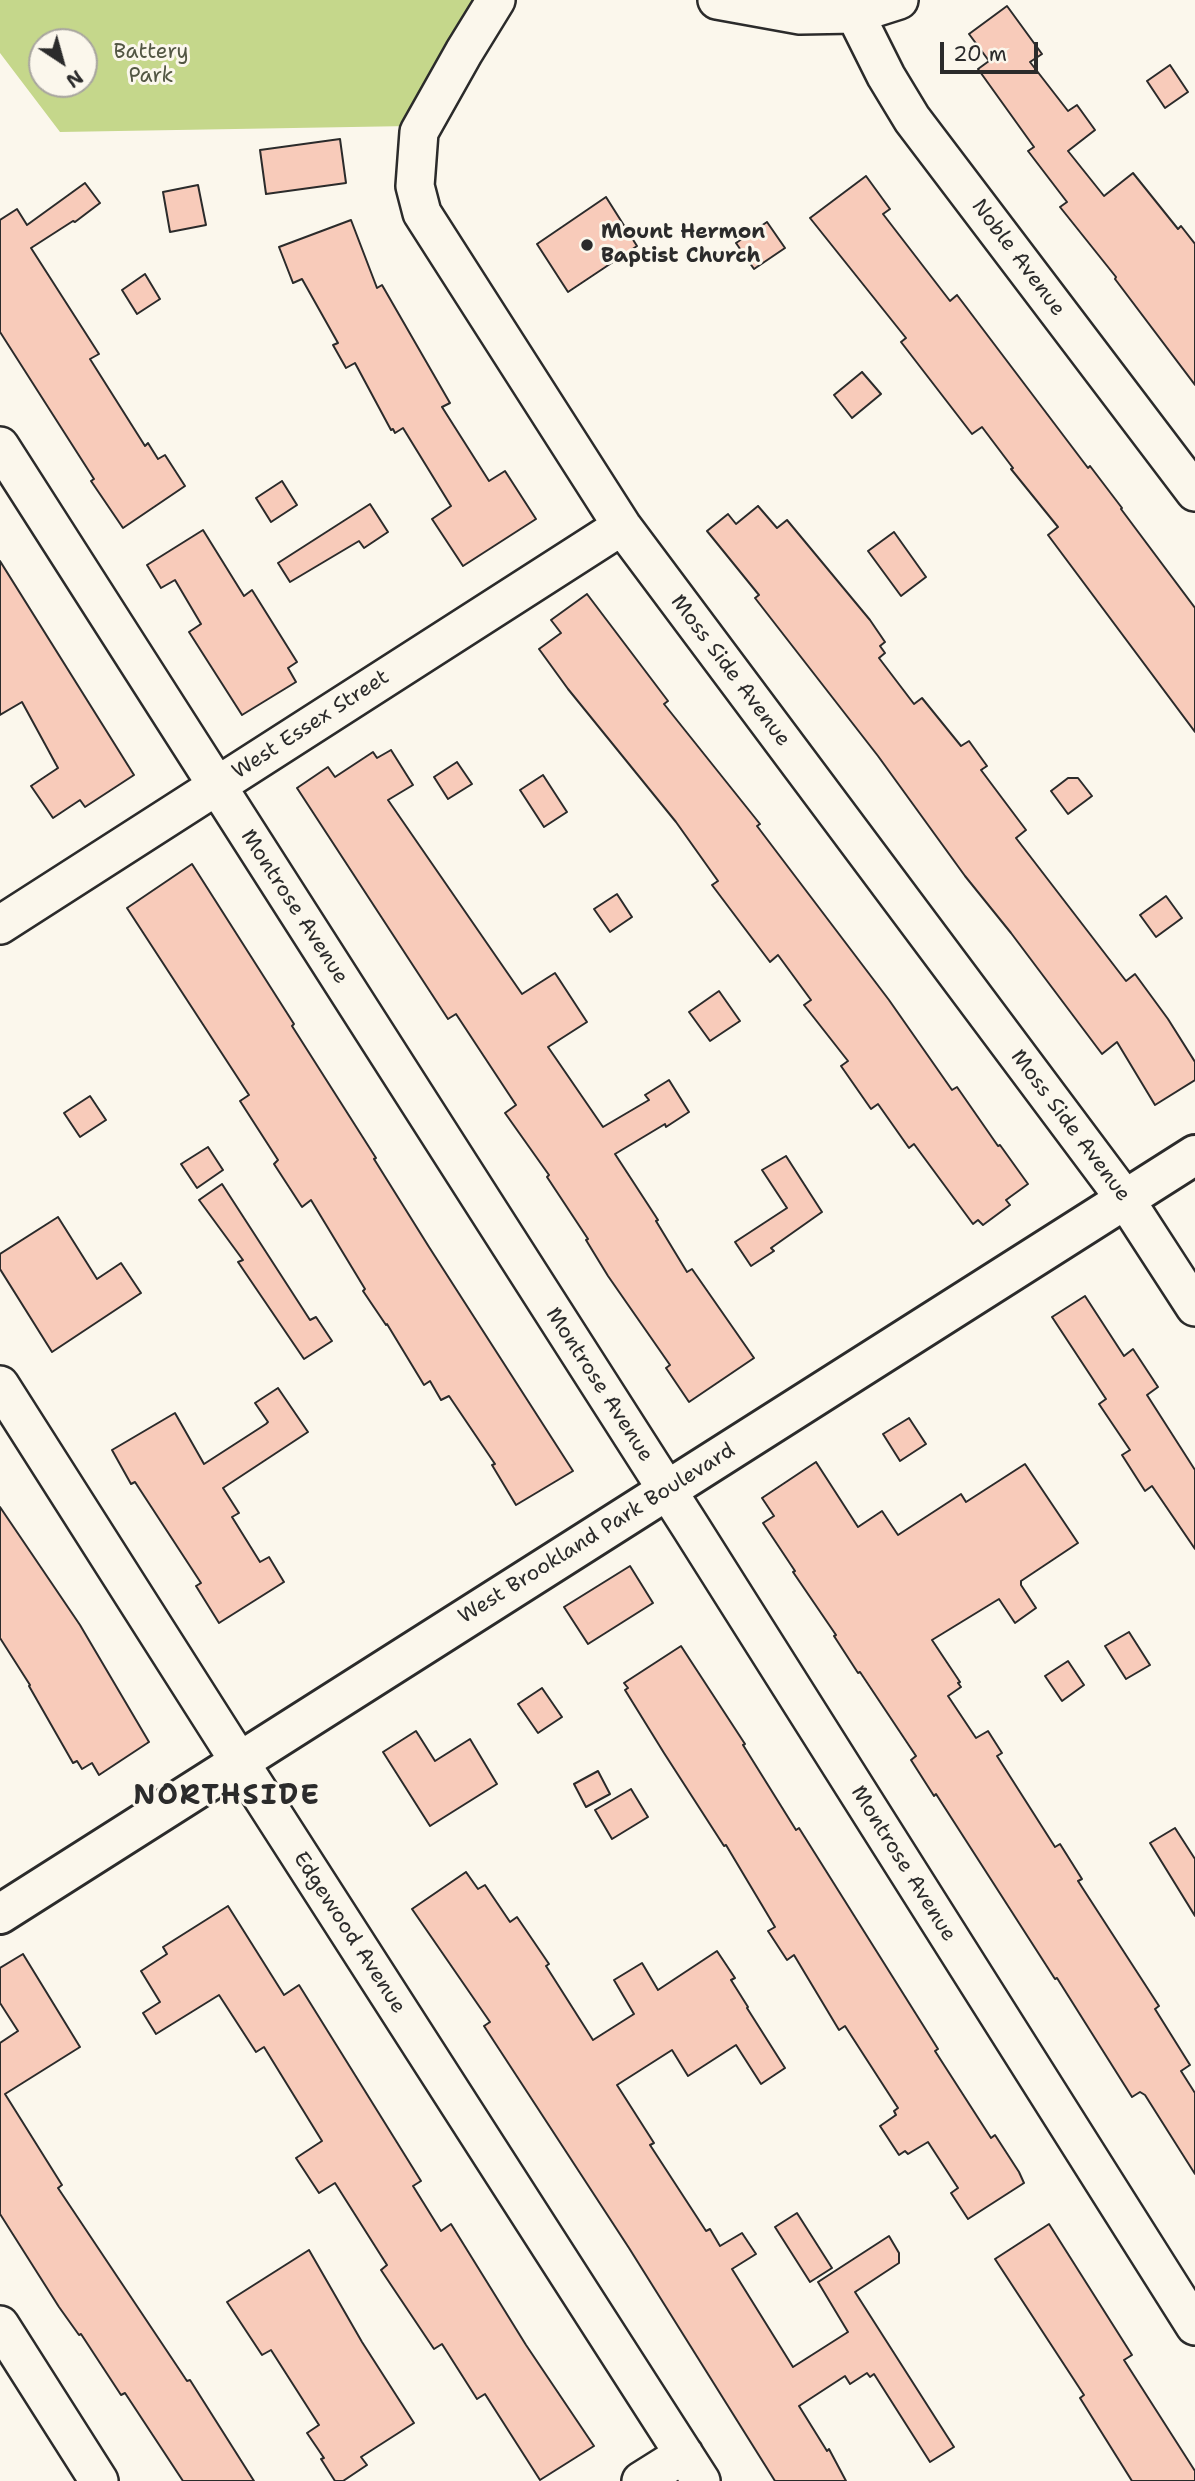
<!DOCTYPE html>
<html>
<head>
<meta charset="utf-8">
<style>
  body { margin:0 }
  #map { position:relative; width:1195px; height:2481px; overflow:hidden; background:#fbf7ec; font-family:"Shantell Sans",sans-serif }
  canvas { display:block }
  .north { position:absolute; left:28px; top:28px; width:70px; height:70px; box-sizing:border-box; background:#fbf7ec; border:2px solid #a8a59f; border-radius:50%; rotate:144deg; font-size:19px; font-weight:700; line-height:28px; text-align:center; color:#2b2b2b }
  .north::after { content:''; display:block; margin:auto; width:24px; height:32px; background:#2b2b2b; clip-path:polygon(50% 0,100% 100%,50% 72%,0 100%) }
  .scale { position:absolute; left:940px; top:42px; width:98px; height:32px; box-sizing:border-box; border:4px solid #2b2b2b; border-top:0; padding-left:9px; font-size:21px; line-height:24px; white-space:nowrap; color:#2b2b2b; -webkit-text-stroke:5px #fbf7ec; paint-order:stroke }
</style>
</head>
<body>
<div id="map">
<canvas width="1195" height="2481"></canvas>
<div class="north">N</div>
<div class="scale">20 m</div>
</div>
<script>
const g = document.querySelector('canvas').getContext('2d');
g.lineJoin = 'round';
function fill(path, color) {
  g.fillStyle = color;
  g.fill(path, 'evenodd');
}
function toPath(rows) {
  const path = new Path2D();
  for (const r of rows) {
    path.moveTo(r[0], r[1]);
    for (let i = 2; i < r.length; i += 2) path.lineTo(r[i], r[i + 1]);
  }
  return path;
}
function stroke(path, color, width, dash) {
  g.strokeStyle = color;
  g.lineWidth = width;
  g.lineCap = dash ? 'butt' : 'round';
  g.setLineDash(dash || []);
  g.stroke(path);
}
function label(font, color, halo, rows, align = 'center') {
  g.font = font + ' "Shantell Sans",sans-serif';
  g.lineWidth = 6;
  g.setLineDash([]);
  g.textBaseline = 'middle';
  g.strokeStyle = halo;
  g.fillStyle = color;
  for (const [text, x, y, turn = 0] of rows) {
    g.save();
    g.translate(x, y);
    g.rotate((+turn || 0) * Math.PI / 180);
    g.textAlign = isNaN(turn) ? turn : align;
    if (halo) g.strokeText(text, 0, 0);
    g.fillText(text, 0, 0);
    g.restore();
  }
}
const green = toPath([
  [0,0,479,0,410,126,60,132,0,53],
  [42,42,84,42,84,84,42,84]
]);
const building = toPath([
  [1007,6,1042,54,1030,62,1068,111,1077,105,1095,130,1068,151,1104,196,1133,173,1178,229,1181,226,1195,244,1195,385,1115,279,1116,277,1060,207,1067,202,1028,151,1034,147,978,69,989,61,969,34,1007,6],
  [1170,65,1188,92,1165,108,1147,81,1170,65],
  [340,139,346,183,266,194,260,150,340,139],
  [866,176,890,209,883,214,950,301,957,295,1088,468,1090,466,1122,508,1121,509,1195,608,1195,732,1048,535,1058,527,1011,469,1013,468,982,427,972,434,901,342,906,338,810,218,866,176],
  [85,183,100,203,75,222,73,221,31,248,99,354,90,359,145,446,148,443,158,459,165,455,185,486,123,528,91,481,94,479,0,332,0,220,17,209,27,225,85,183],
  [198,185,206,225,170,232,163,192,198,185],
  [606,197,637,246,568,292,537,244,606,197],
  [351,220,377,288,382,285,450,403,442,407,489,481,505,471,536,519,463,566,432,519,451,506,403,428,395,433,393,429,391,430,355,363,346,368,333,345,338,343,302,279,293,283,279,247,351,220],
  [767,222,785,248,754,269,736,243,767,222],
  [145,274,160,299,137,314,122,290,145,274],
  [862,372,881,394,852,418,834,395,862,372],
  [282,481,297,505,271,522,256,498,282,481],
  [370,504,388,532,364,548,359,541,290,582,278,563,370,504],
  [758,506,777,528,787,520,870,620,885,642,880,646,885,653,879,658,914,704,922,698,961,746,969,741,987,766,981,770,1026,830,1016,838,1126,981,1135,974,1168,1019,1195,1062,1195,1080,1155,1105,1117,1042,1102,1054,1011,933,965,876,878,756,755,598,759,595,707,531,728,514,736,524,758,506],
  [203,530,244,596,252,590,297,662,288,668,296,682,242,715,189,632,201,624,175,580,161,588,147,565,203,530],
  [894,532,926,577,901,596,868,551,894,532],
  [0,561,134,775,85,807,80,800,53,818,31,786,58,768,22,702,0,715,0,561],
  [587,594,668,701,664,704,760,824,757,826,889,1000,952,1090,957,1087,998,1146,1000,1145,1028,1184,1006,1200,1010,1205,983,1225,978,1220,973,1224,914,1144,909,1148,878,1104,871,1109,841,1066,848,1061,804,1005,811,1000,778,955,770,962,712,885,718,881,676,822,568,689,539,649,561,633,551,620,587,594],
  [391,750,413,785,388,800,522,994,555,973,587,1022,548,1047,603,1127,649,1100,645,1095,669,1080,689,1112,666,1127,665,1124,615,1154,658,1220,656,1221,687,1272,692,1269,754,1358,689,1402,666,1368,670,1365,608,1276,586,1240,588,1239,547,1177,549,1175,505,1113,516,1105,456,1014,448,1019,297,788,328,767,335,777,373,752,377,758,391,750],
  [457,762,472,784,448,799,434,777,457,762],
  [543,775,567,812,544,827,520,790,543,775],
  [1068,778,1078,778,1092,796,1068,814,1051,791,1068,778],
  [192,864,294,1024,292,1026,376,1158,374,1159,429,1247,573,1471,516,1505,492,1465,495,1464,449,1396,441,1400,430,1381,424,1385,387,1324,386,1325,363,1291,365,1289,311,1200,302,1207,274,1164,278,1160,240,1101,249,1095,127,908,192,864],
  [617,894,632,917,610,932,594,909,617,894],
  [1166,896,1182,918,1156,937,1140,915,1166,896],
  [719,991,740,1021,710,1041,689,1012,719,991],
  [90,1096,106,1120,80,1137,64,1113,90,1096],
  [208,1147,223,1170,197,1188,181,1164,208,1147],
  [786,1156,822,1212,771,1248,774,1251,751,1266,735,1242,787,1208,762,1170,786,1156],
  [222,1184,310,1320,316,1317,332,1341,304,1359,238,1262,243,1260,199,1200,222,1184],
  [58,1217,97,1279,121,1263,141,1293,52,1352,0,1269,0,1254,58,1217],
  [1085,1296,1124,1356,1133,1349,1158,1387,1147,1395,1195,1470,1195,1549,1152,1486,1145,1491,1122,1455,1130,1450,1099,1404,1106,1399,1052,1317,1085,1296],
  [278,1388,308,1432,223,1488,239,1513,232,1517,260,1562,269,1557,284,1582,219,1623,196,1586,201,1583,135,1482,131,1484,112,1450,175,1413,204,1464,266,1424,268,1422,255,1403,278,1388],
  [909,1418,926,1444,900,1461,883,1434,909,1418],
  [816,1462,858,1527,882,1511,898,1535,961,1494,966,1502,1025,1464,1078,1543,1021,1581,1021,1585,1036,1608,1015,1623,999,1599,932,1640,960,1682,958,1683,961,1687,948,1696,976,1738,988,1731,1002,1753,997,1756,1055,1847,1060,1844,1082,1879,1078,1881,1159,2006,1155,2009,1190,2065,1181,2071,1195,2093,1195,2174,1145,2095,1140,2092,1132,2097,1057,1978,1055,1979,936,1794,934,1796,911,1760,916,1756,860,1672,858,1673,834,1636,836,1635,793,1572,795,1571,763,1523,774,1516,762,1498,816,1462],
  [0,1507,80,1625,149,1742,99,1775,92,1763,82,1769,77,1761,73,1763,29,1686,30,1685,0,1638,0,1507],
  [630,1566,653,1603,588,1644,564,1607,630,1566],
  [1129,1632,1150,1665,1126,1679,1105,1646,1129,1632],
  [681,1646,745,1744,743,1745,796,1830,799,1828,938,2049,935,2051,991,2138,995,2135,1019,2172,1024,2183,968,2219,951,2193,958,2188,928,2142,908,2154,905,2151,899,2155,880,2126,896,2115,894,2111,898,2108,845,2026,839,2030,794,1955,787,1960,768,1931,775,1927,726,1845,724,1846,664,1753,625,1690,628,1688,624,1683,681,1646],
  [1068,1661,1084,1685,1062,1701,1045,1676,1068,1661],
  [542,1688,562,1717,538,1733,518,1704,542,1688],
  [416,1731,435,1761,470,1739,497,1784,430,1826,383,1752,416,1731],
  [598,1771,610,1794,586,1807,574,1784,598,1771],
  [631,1789,648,1817,612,1839,595,1810,631,1789],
  [1175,1828,1195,1859,1195,1916,1150,1843,1175,1828],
  [466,1872,478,1889,485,1885,510,1922,517,1917,549,1964,546,1966,593,2040,634,2014,614,1980,642,1963,658,1990,717,1951,735,1978,731,1980,748,2007,747,2008,785,2068,761,2084,736,2045,688,2076,672,2050,617,2085,654,2143,650,2145,706,2231,710,2229,720,2246,742,2233,756,2254,732,2269,793,2367,848,2332,818,2282,889,2236,899,2253,899,2263,855,2292,954,2447,930,2462,874,2374,870,2377,867,2373,850,2384,845,2376,799,2406,827,2451,829,2449,846,2481,775,2481,629,2248,484,2026,490,2022,412,1909,466,1872],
  [228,1906,284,1995,299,1985,421,2181,413,2186,441,2231,451,2224,526,2345,594,2446,540,2480,485,2394,477,2399,442,2344,434,2349,381,2270,387,2265,335,2183,319,2193,296,2158,322,2141,264,2047,256,2052,219,1995,156,2034,143,2013,160,2002,141,1971,167,1954,163,1947,228,1906],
  [23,1954,80,2047,5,2094,62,2185,58,2188,187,2381,190,2380,254,2481,183,2481,125,2393,121,2395,81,2334,79,2335,59,2307,0,2214,0,2043,18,2031,0,2003,0,1968,23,1954],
  [797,2213,832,2268,810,2282,775,2227,797,2213],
  [1049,2224,1132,2355,1124,2360,1195,2471,1195,2481,1132,2481,1080,2398,1084,2395,995,2259,1049,2224],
  [309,2250,362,2342,414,2423,361,2457,367,2465,343,2481,335,2481,321,2459,324,2458,307,2433,319,2425,271,2350,262,2355,227,2302,309,2250]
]);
const minor = toPath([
  [496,0,464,52,419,132,415,186,422,213,622,526,1125,1199,1195,1307],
  [717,0,800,15,855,14,899,0],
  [855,14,886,76,912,119,1195,492],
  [0,446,690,1526,1195,2326],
  [0,925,622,526],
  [0,1385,239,1761,701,2481],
  [0,2325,99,2481],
  [641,2481,684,2454]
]);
const secondary = toPath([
  [0,1914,1195,1155]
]);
const markers = [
  [587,245,7,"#2b2b2b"]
];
const parkNames = [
  ["Battery",151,53],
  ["Park",151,77]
];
const poiNames = [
  ["Mount Hermon",601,233],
  ["Baptist Church",601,257]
];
const streetNames = [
  ["Noble Avenue",1018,258,53],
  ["Moss Side Avenue",730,671,53],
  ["West Essex Street",311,725,-33],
  ["Montrose Avenue",294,907,57],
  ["Moss Side Avenue",1070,1126,53],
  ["Montrose Avenue",599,1385,57],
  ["West Brookland Park Boulevard",597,1534,-32],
  ["Montrose Avenue",903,1864,58],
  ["Edgewood Avenue",349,1933,57]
];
const districtNames = [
  ["NORTHSIDE",227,1797]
];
fill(green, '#c5d78b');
fill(building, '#f8cbba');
stroke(building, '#2b2b2b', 2);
stroke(minor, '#2b2b2b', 42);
stroke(secondary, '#2b2b2b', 44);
stroke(minor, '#fbf7ec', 37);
stroke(secondary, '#fbf7ec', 38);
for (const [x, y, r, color] of markers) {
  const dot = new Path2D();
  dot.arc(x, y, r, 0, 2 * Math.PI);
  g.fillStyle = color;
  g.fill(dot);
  stroke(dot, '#fbf7ec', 2.5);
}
label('21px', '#525643', '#fbf7ec', parkNames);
label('bold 21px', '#2b2b2b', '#fbf7ec', poiNames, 'left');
label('21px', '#2b2b2b', '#fbf7ec', streetNames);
g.letterSpacing = '2px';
label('bold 28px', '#2b2b2b', '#fbf7ec', districtNames);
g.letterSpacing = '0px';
</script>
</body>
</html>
